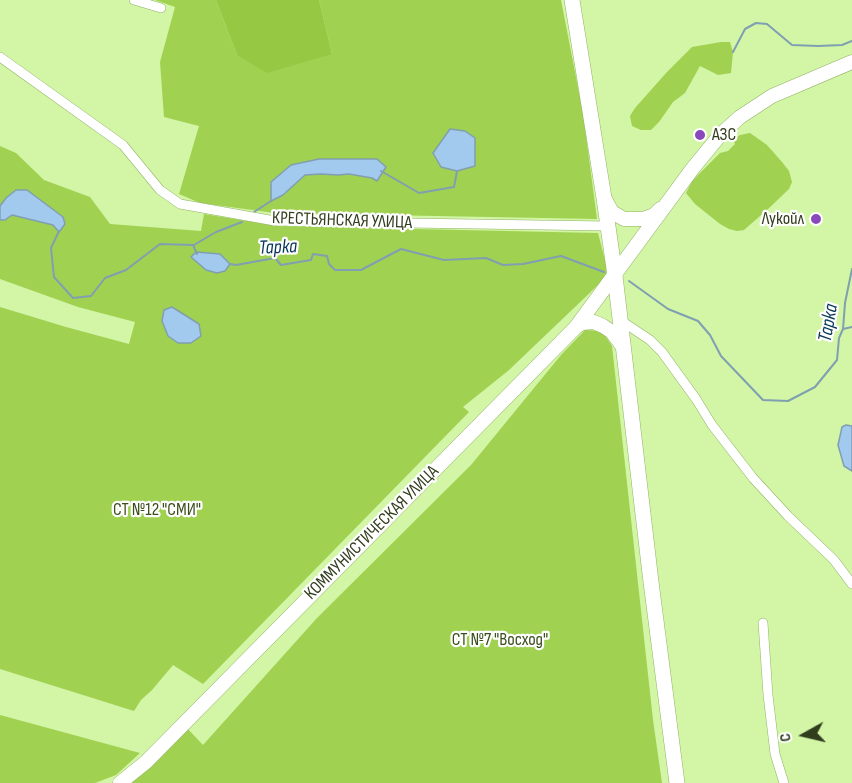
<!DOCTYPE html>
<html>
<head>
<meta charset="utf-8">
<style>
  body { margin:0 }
  #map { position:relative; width:852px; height:783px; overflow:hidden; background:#d2f5a6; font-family:"Sofia Sans Condensed",sans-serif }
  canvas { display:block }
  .north { position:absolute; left:774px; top:705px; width:60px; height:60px; -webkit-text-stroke:4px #fff; paint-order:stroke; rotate:262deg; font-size:16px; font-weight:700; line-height:24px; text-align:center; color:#313e1e }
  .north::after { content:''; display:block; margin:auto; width:21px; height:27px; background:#313e1e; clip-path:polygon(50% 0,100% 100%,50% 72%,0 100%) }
</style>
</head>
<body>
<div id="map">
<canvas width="852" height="783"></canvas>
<div class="north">С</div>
</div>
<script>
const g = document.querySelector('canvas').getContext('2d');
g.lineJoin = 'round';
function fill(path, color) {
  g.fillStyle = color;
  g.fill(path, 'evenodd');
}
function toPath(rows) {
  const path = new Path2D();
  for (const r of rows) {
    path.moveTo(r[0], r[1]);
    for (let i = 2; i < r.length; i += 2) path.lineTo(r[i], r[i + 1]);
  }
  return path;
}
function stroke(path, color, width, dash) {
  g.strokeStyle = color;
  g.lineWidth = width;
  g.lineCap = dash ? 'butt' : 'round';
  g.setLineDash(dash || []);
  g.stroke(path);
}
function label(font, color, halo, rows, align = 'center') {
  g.font = font + ' "Sofia Sans Condensed",sans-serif';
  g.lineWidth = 4.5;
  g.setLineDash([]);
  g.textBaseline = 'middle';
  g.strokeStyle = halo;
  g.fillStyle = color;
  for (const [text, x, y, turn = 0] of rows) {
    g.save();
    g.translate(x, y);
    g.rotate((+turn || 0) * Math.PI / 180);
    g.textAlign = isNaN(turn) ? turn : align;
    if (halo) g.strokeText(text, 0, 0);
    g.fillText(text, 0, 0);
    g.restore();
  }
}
const green = toPath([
  [155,0,216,0,237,55,332,54,319,0,561,0,583,113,597,219,275,213,200,203,179,194,199,126,164,117,160,62,175,7],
  [319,159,376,159,386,167,372,178,349,174,338,175,321,174,304,175,284,195,271,201],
  [721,42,730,42,733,52,731,73,718,75,700,66,685,93,673,102,659,122,651,130,641,130,632,126,630,116,635,108,667,72,692,47],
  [750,133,767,145,782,162,789,171,792,182,789,189,768,209,744,230,737,231,729,229,720,224,695,204,686,193,692,181,720,153,728,151,735,144,733,139,740,135],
  [0,146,16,153,44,180,90,197,110,224,201,231,204,214,277,226,598,233,606,264,606,275,598,285,509,370,463,407,469,412,203,684,173,665,152,690,141,700,134,711,0,669,0,307,66,327,129,344,135,322,78,307,0,279,0,220,5,220,12,215,63,217,27,190,6,198,0,206],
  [585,330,602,331,612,346,653,720,662,783,123,783,185,726,203,745,317,618,471,465,561,355],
  [0,715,140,753,116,775,95,783,0,783]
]);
const forest = toPath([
  [216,0,319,0,332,54,267,73,237,55]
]);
const water = toPath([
  [450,129,465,131,475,138,475,166,457,171,441,167,433,153,450,129],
  [319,159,377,159,386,167,377,181,372,178,349,174,338,175,321,174,305,175,283,195,271,201,271,182,291,165,319,159],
  [16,190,27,190,63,217,65,224,59,232,53,225,12,215,5,220,0,220,0,206,6,198,16,190],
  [196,252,220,254,230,264,225,271,217,273,206,270,191,257,196,252],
  [172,307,199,324,201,336,191,343,178,343,168,336,162,321,164,310,172,307],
  [846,425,852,426,852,471,844,466,838,445,842,427,846,425]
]);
const stream = toPath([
  [733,52,745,29,756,23,767,24,792,45,818,46,842,45,852,41],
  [381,171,419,193,454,187,457,171],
  [254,212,271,201],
  [59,231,51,248,54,277,73,298,91,296,105,278,126,270,160,244,193,245,197,254],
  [194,245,216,232,242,222],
  [230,264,236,265,275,258,281,265,311,260,313,254,327,256,329,264,335,270,361,270,401,249,444,260,486,258,503,265,523,264,561,256,604,272],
  [629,281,668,309,698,321,710,335,721,356,763,400,788,401,815,387,837,360,839,338,843,329,845,303,852,269],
  [843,329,852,327]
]);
const minor = toPath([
  [134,0,161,8],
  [0,57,123,145,160,190,180,204,275,221,608,226],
  [620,320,650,340,662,352,696,399,712,425,753,478,788,516,834,560,852,584],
  [763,623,768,695,775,754,784,783]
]);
const secondary = toPath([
  [605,199,612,212,624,219,643,219,654,215,660,209],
  [576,327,582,323,594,322,603,326,612,332,623,347],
  [120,783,146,762,576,327,693,168,721,134,740,117,772,96,852,62]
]);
const primary = toPath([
  [572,0,604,198,615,276,651,582,677,783]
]);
const markers = [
  [700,135,6,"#8a48bd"],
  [816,219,6,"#8a48bd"]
];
const poiNames = [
  ["АЗС",712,135],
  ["Лукойл",804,219,"right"]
];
const streetNames = [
  ["КРЕСТЬЯНСКАЯ УЛИЦА",342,221,2],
  ["КОММУНИСТИЧЕСКАЯ УЛИЦА",372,533,-45]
];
const parkNames = [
  ["СТ №12 \"СМИ\"",157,510],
  ["СТ №7 \"Восход\"",500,640]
];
const waterNames = [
  ["Тарка",278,248,-2],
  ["Тарка",829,323,-80]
];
fill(green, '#a0d151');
fill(forest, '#96c844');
fill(water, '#a2c9ee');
stroke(water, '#809fb0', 1.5);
stroke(stream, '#809fb0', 2);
stroke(minor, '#92b266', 10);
stroke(secondary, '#92b266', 15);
stroke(primary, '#92b266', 16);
stroke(minor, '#fff', 9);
stroke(secondary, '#fff', 14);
stroke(primary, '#fff', 15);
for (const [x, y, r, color] of markers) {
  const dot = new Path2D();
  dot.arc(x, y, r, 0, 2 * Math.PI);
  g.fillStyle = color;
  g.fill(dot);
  stroke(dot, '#fff', 2);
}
label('18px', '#313e1e', '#fff', poiNames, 'left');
label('18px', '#313e1e', '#fff', streetNames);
label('18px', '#3b4f1c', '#fff', parkNames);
label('italic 20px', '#0a385b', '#fff', waterNames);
</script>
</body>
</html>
